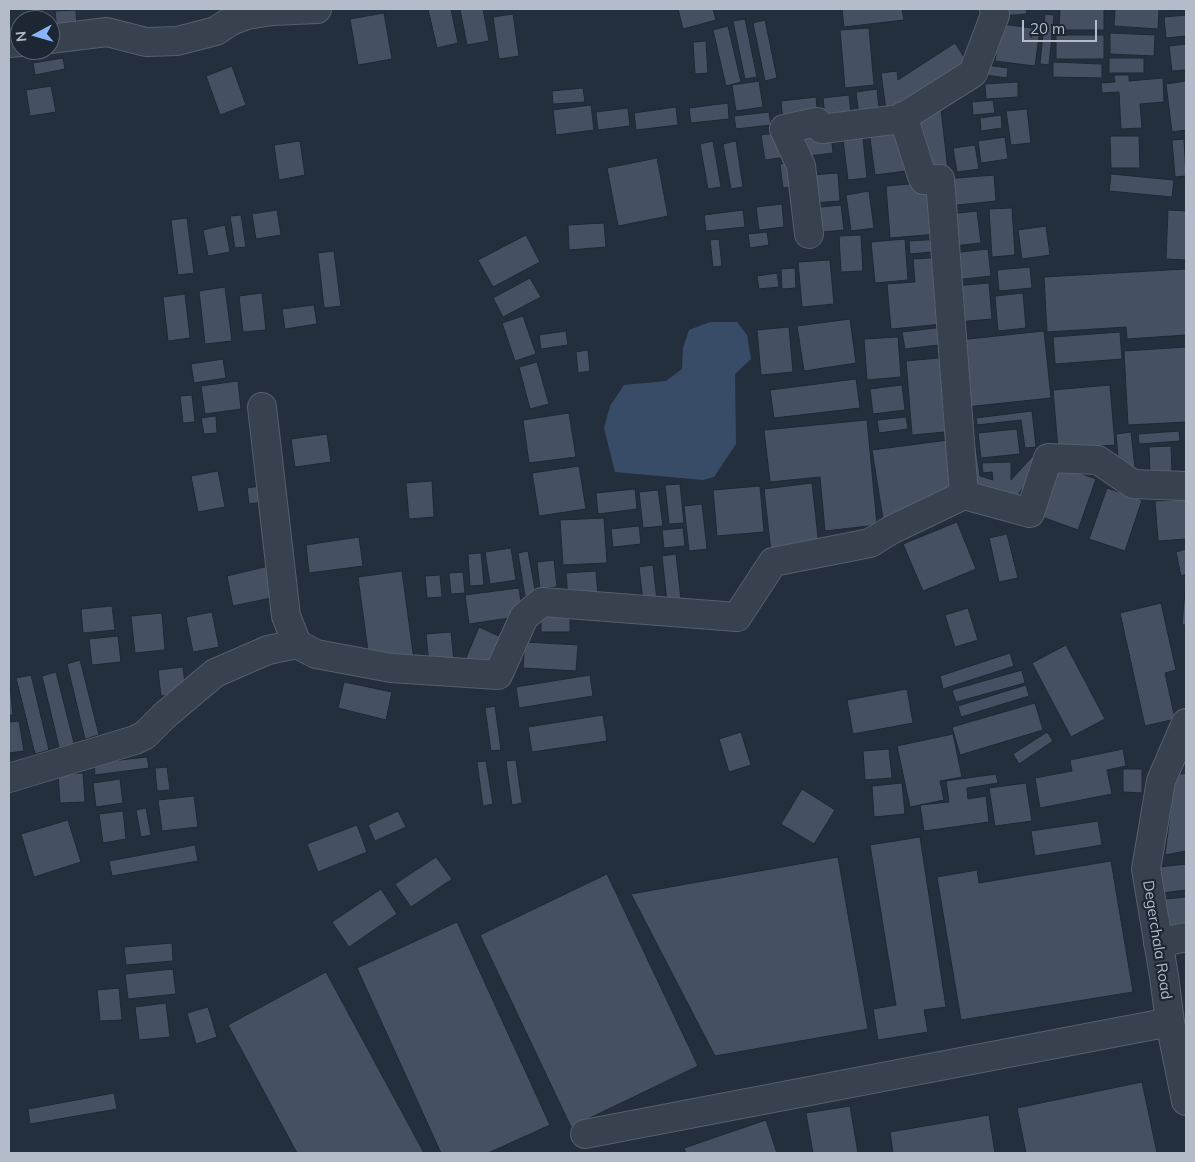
<!DOCTYPE html>
<html>
<head>
<meta charset="utf-8">
<style>
  body { margin:0 }
  #map { position:relative; width:1195px; height:1162px; overflow:hidden; background:#242f3e; font-family:Mulish,sans-serif }
  canvas { display:block }
  .frame { position:absolute; inset:0; border:10px solid #b4bcc9; pointer-events:none }
  .north { position:absolute; left:10px; top:10px; width:50px; height:50px; box-sizing:border-box; background:#1d2633; border:1px solid #59626f; border-radius:50%; rotate:264deg; font-size:14px; font-weight:700; line-height:20px; text-align:center; color:#b4bcc9 }
  .north::after { content:''; display:block; margin:auto; width:18px; height:22px; background:#8ab4f8; clip-path:polygon(50% 0,100% 100%,50% 72%,0 100%) }
  .scale { position:absolute; left:1022px; top:20px; width:75px; height:22px; box-sizing:border-box; border:2px solid #b4bcc9; border-top:0; padding-left:6px; font-size:15px; line-height:18px; white-space:nowrap; color:#b4bcc9; -webkit-text-stroke:4px #1d2633; paint-order:stroke }
</style>
</head>
<body>
<div id="map">
<canvas width="1195" height="1162"></canvas>
<div class="frame"></div>
<div class="north">N</div>
<div class="scale">20 m</div>
</div>
<script>
const g = document.querySelector('canvas').getContext('2d');
g.lineJoin = 'round';
function fill(path, color) {
  g.fillStyle = color;
  g.fill(path, 'evenodd');
}
function toPath(rows) {
  const path = new Path2D();
  for (const r of rows) {
    path.moveTo(r[0], r[1]);
    for (let i = 2; i < r.length; i += 2) path.lineTo(r[i], r[i + 1]);
  }
  return path;
}
function stroke(path, color, width, dash) {
  g.strokeStyle = color;
  g.lineWidth = width;
  g.lineCap = dash ? 'butt' : 'round';
  g.setLineDash(dash || []);
  g.stroke(path);
}
function label(font, color, halo, rows, align = 'center') {
  g.font = font + ' Mulish,sans-serif';
  g.lineWidth = 4.5;
  g.setLineDash([]);
  g.textBaseline = 'middle';
  g.strokeStyle = halo;
  g.fillStyle = color;
  for (const [text, x, y, turn = 0] of rows) {
    g.save();
    g.translate(x, y);
    g.rotate((+turn || 0) * Math.PI / 180);
    g.textAlign = isNaN(turn) ? turn : align;
    if (halo) g.strokeText(text, 0, 0);
    g.fillText(text, 0, 0);
    g.restore();
  }
}
const water = toPath([
  [710,322,737,322,747,335,751,359,735,374,736,444,714,477,703,480,615,472,604,428,610,406,624,385,666,381,682,369,683,348,689,330]
]);
const building = toPath([
  [428,9,451,9,458,43,437,48,428,9],
  [460,9,483,9,489,41,467,45,460,9],
  [678,9,713,9,716,20,683,29,678,9],
  [842,9,902,9,904,20,844,27,842,9],
  [999,9,1026,9,1027,14,1000,16,999,9],
  [1060,9,1104,9,1104,30,1059,30,1060,9],
  [1115,9,1159,9,1158,29,1114,26,1115,9],
  [76,10,77,29,57,30,55,11,76,10],
  [384,13,392,59,358,65,350,19,384,13],
  [513,14,519,56,499,59,493,17,513,14],
  [1045,14,1054,15,1049,65,1040,64,1045,14],
  [1186,15,1186,36,1166,38,1164,17,1186,15],
  [745,19,757,77,745,79,733,21,745,19],
  [765,20,777,78,765,81,753,23,765,20],
  [1001,24,1040,29,1035,66,995,61,1001,24],
  [728,26,741,82,726,86,713,30,728,26],
  [869,28,874,85,845,88,840,30,869,28],
  [1110,33,1155,35,1154,56,1110,54,1110,33],
  [1056,35,1104,35,1104,59,1056,59,1056,35],
  [706,41,708,73,695,74,693,42,706,41],
  [955,43,969,65,902,107,886,110,881,73,897,71,898,80,955,43],
  [1186,44,1186,70,1172,71,1169,46,1186,44],
  [63,58,65,69,35,75,33,63,63,58],
  [1109,58,1144,58,1144,73,1109,73,1109,58],
  [1053,62,1102,64,1102,78,1053,77,1053,62],
  [979,64,1008,68,1007,78,978,74,979,64],
  [232,66,246,105,220,115,206,76,232,66],
  [1114,75,1129,75,1129,81,1163,78,1164,102,1140,104,1142,128,1121,129,1119,92,1102,93,1101,83,1115,82,1114,75],
  [759,81,763,107,736,111,732,85,759,81],
  [1186,81,1186,130,1172,132,1166,84,1186,81],
  [1018,82,1018,97,986,99,985,84,1018,82],
  [51,86,56,112,30,116,26,90,51,86],
  [583,88,585,102,553,104,552,91,583,88],
  [877,89,880,120,860,123,856,92,877,89],
  [849,95,852,123,826,126,823,98,849,95],
  [816,97,818,117,783,121,781,101,816,97],
  [993,100,995,113,973,115,972,102,993,100],
  [728,103,729,119,691,123,689,108,728,103],
  [591,105,594,130,556,135,553,110,591,105],
  [676,107,678,125,636,130,634,113,676,107],
  [628,108,630,126,598,130,596,112,628,108],
  [941,109,948,171,924,174,918,111,941,109],
  [1027,109,1031,143,1011,145,1006,111,1027,109],
  [769,112,771,125,736,129,734,116,769,112],
  [1001,115,1002,128,981,131,980,118,1001,115],
  [900,126,906,171,875,175,869,131,900,126],
  [862,129,867,178,848,180,842,131,862,129],
  [783,132,787,157,765,160,761,135,783,132],
  [831,132,833,153,800,157,797,137,831,132],
  [1110,136,1139,136,1140,168,1111,168,1110,136],
  [1005,137,1008,159,981,163,978,141,1005,137],
  [1184,139,1186,176,1175,177,1172,140,1184,139],
  [300,141,305,175,279,180,274,145,300,141],
  [713,141,721,187,708,189,700,144,713,141],
  [736,141,743,187,731,189,723,144,736,141],
  [975,145,979,169,957,172,953,148,975,145],
  [657,158,668,216,618,226,607,168,657,158],
  [798,162,801,186,783,188,780,164,798,162],
  [838,173,840,201,812,203,810,175,838,173],
  [1111,174,1174,180,1172,197,1109,191,1111,174],
  [994,175,996,201,948,206,945,179,994,175],
  [933,182,938,234,890,238,886,186,933,182],
  [869,191,874,228,851,231,846,195,869,191],
  [782,204,784,227,759,230,756,207,782,204],
  [841,205,844,230,813,233,810,208,841,205],
  [1012,208,1015,255,992,257,989,209,1012,208],
  [277,210,281,235,256,239,252,214,277,210],
  [743,210,745,227,706,231,704,215,743,210],
  [1168,210,1186,211,1186,260,1166,259,1168,210],
  [977,211,981,243,953,246,949,214,977,211],
  [241,215,246,247,235,248,230,216,241,215],
  [187,218,194,273,178,275,171,220,187,218],
  [604,223,606,247,569,250,568,225,604,223],
  [225,225,230,252,208,256,203,230,225,225],
  [1046,226,1050,255,1022,259,1018,230,1046,226],
  [767,232,769,245,750,248,748,234,767,232],
  [526,235,540,262,493,287,478,260,526,235],
  [861,235,863,271,841,272,839,236,861,235],
  [719,239,722,266,713,267,710,240,719,239],
  [905,239,908,280,875,283,871,242,905,239],
  [942,239,943,251,910,254,909,241,942,239],
  [988,249,991,276,954,280,952,253,988,249],
  [334,251,341,306,324,308,318,253,334,251],
  [945,257,943,324,891,329,887,284,915,282,913,259,945,257],
  [830,260,834,304,802,307,798,262,830,260],
  [1030,267,1032,288,999,291,997,270,1030,267],
  [795,268,796,288,782,289,781,269,795,268],
  [1186,269,1186,335,1127,339,1126,327,1047,332,1044,277,1186,269],
  [777,273,779,287,759,289,757,276,777,273],
  [530,278,541,297,503,317,493,298,530,278],
  [989,283,992,319,957,322,954,286,989,283],
  [225,287,232,341,205,344,199,291,225,287],
  [262,293,266,330,243,332,239,296,262,293],
  [1023,293,1026,328,998,331,995,296,1023,293],
  [185,294,190,338,168,341,163,297,185,294],
  [314,305,317,324,285,329,282,309,314,305],
  [523,316,536,354,515,361,502,323,523,316],
  [850,319,856,363,804,371,797,326,850,319],
  [789,327,793,372,761,375,757,330,789,327],
  [944,327,946,344,905,349,902,332,944,327],
  [566,331,568,345,541,349,539,335,566,331],
  [1044,331,1051,398,966,407,959,340,1044,331],
  [1120,332,1122,359,1055,364,1053,337,1120,332],
  [898,337,901,377,867,380,864,339,898,337],
  [1186,347,1186,422,1128,425,1124,351,1186,347],
  [588,350,590,371,578,373,576,352,588,350],
  [949,357,956,431,912,435,906,361,949,357],
  [223,359,226,378,194,383,191,364,223,359],
  [537,362,549,404,530,409,519,367,537,362],
  [856,379,860,408,774,418,770,390,856,379],
  [238,381,241,409,205,414,201,386,238,381],
  [902,385,905,410,873,414,870,389,902,385],
  [1110,385,1115,445,1058,449,1053,390,1110,385],
  [192,395,195,422,183,423,180,396,192,395],
  [1032,411,1036,447,1025,448,1021,420,977,425,976,418,1032,411],
  [569,413,576,457,529,463,523,420,569,413],
  [971,413,980,476,993,480,992,472,983,473,982,463,1011,462,1011,480,1032,457,1039,464,1014,501,967,484,971,413],
  [216,416,217,433,204,434,201,418,216,416],
  [906,417,908,429,879,433,877,420,906,417],
  [867,420,877,525,825,531,820,477,770,482,764,430,867,420],
  [1017,429,1020,454,981,458,978,433,1017,429],
  [1179,431,1180,441,1139,444,1138,434,1179,431],
  [1131,432,1135,468,1119,469,1116,434,1131,432],
  [327,434,331,462,295,467,291,439,327,434],
  [956,439,962,488,884,525,872,450,956,439],
  [1171,446,1172,473,1150,474,1149,447,1171,446],
  [579,466,586,509,539,516,532,473,579,466],
  [1060,466,1096,479,1078,530,1042,517,1060,466],
  [218,471,225,507,198,512,191,476,218,471],
  [432,481,434,517,409,519,406,483,432,481],
  [812,483,819,546,771,552,764,489,812,483],
  [680,484,684,523,669,524,665,485,680,484],
  [261,486,263,502,249,504,247,488,261,486],
  [760,486,764,532,717,536,713,490,760,486],
  [1107,488,1142,500,1125,551,1089,539,1107,488],
  [635,489,637,509,598,514,596,493,635,489],
  [658,490,663,526,643,528,639,492,658,490],
  [1186,499,1186,539,1158,541,1155,501,1186,499],
  [702,504,707,549,689,551,684,506,702,504],
  [604,518,607,563,563,565,560,520,604,518],
  [957,522,976,569,923,591,903,544,957,522],
  [639,526,641,544,613,547,611,529,639,526],
  [683,528,685,546,664,548,662,530,683,528],
  [1007,534,1018,578,999,582,989,538,1007,534],
  [359,537,363,566,309,573,306,545,359,537],
  [511,548,516,580,490,584,485,552,511,548],
  [1186,549,1186,574,1181,576,1176,552,1186,549],
  [528,551,536,595,525,596,518,553,528,551],
  [481,553,484,585,470,586,468,554,481,553],
  [676,554,681,600,667,602,662,556,676,554],
  [554,560,557,587,540,589,537,562,554,560],
  [273,565,280,596,233,606,227,576,273,565],
  [653,565,657,600,643,601,639,567,653,565],
  [402,571,414,660,370,666,358,577,402,571],
  [596,571,598,596,568,599,566,573,596,571],
  [463,572,465,593,451,594,449,573,463,572],
  [440,575,442,597,427,598,425,576,440,575],
  [1186,581,1186,625,1182,625,1186,581],
  [519,588,523,616,469,624,465,595,519,588],
  [1161,603,1176,670,1165,673,1175,719,1145,726,1120,613,1161,603],
  [112,606,115,630,83,633,81,609,112,606],
  [968,608,978,640,955,647,945,615,968,608],
  [212,612,219,647,193,652,186,617,212,612],
  [162,613,165,650,135,653,131,616,162,613],
  [541,616,570,616,570,632,541,632,541,616],
  [479,627,503,638,491,668,466,658,479,627],
  [451,632,456,681,431,684,426,634,451,632],
  [118,636,121,662,92,665,89,639,118,636],
  [525,642,578,645,576,671,523,668,525,642],
  [1066,645,1105,719,1071,737,1032,663,1066,645],
  [1010,653,1014,666,943,689,940,676,1010,653],
  [80,660,99,735,85,739,67,664,80,660],
  [183,667,186,693,161,696,158,670,183,667],
  [1022,670,1025,683,956,702,952,690,1022,670],
  [56,672,75,747,60,751,42,676,56,672],
  [31,675,49,750,35,754,16,678,31,675],
  [590,675,593,696,519,708,516,687,590,675],
  [9,677,13,715,9,715,9,677],
  [344,682,392,692,386,720,338,708,344,682],
  [1026,685,1029,696,961,717,958,706,1026,685],
  [907,689,913,723,853,734,847,700,907,689],
  [1035,703,1043,730,960,755,952,727,1035,703],
  [495,706,501,750,491,751,485,708,495,706],
  [603,715,607,741,532,752,528,727,603,715],
  [19,721,24,751,9,753,9,722,19,721],
  [741,732,751,765,729,772,719,739,741,732],
  [1047,732,1053,741,1019,764,1013,754,1047,732],
  [953,734,962,777,940,781,944,800,910,807,897,746,953,734],
  [889,749,892,778,865,780,863,751,889,749],
  [1123,749,1126,766,1107,770,1112,794,1040,808,1035,778,1072,771,1070,760,1123,749],
  [147,757,149,768,95,775,94,763,147,757],
  [516,760,522,803,512,805,506,761,516,760],
  [486,761,493,804,483,806,477,762,486,761],
  [167,767,170,790,157,791,155,768,167,767],
  [1123,769,1142,769,1142,793,1123,792,1123,769],
  [83,773,85,802,60,803,58,774,83,773],
  [1186,773,1186,851,1165,855,1175,775,1186,773],
  [996,774,998,783,967,788,968,799,986,796,989,822,924,831,920,805,949,802,946,781,996,774],
  [120,779,123,803,96,807,93,783,120,779],
  [902,783,905,814,874,817,872,786,902,783],
  [1026,783,1032,821,995,826,989,788,1026,783],
  [802,789,835,810,814,844,781,824,802,789],
  [194,796,198,827,162,831,158,800,194,796],
  [146,808,151,835,141,837,136,810,146,808],
  [123,811,126,839,103,843,99,814,123,811],
  [398,811,406,827,375,841,368,825,398,811],
  [68,820,81,862,34,877,21,834,68,820],
  [1098,821,1102,845,1035,856,1031,831,1098,821],
  [357,825,367,852,318,872,307,844,357,825],
  [920,837,946,1007,924,1010,928,1032,878,1040,873,1009,896,1005,870,845,920,837],
  [195,845,198,861,112,876,109,861,195,845],
  [436,857,452,879,411,907,395,884,436,857],
  [838,857,868,1029,715,1056,631,894,838,857],
  [1111,861,1133,992,961,1020,937,877,977,870,979,883,1111,861],
  [1186,864,1186,890,1162,893,1159,867,1186,864],
  [607,874,698,1066,571,1127,480,935,607,874],
  [381,889,397,914,349,947,332,922,381,889],
  [1186,897,1186,929,1167,930,1165,899,1186,897],
  [457,922,550,1125,488,1153,441,1153,357,968,457,922],
  [172,943,173,961,126,965,124,947,172,943],
  [173,969,176,994,128,999,125,974,173,969],
  [326,972,424,1153,297,1153,228,1025,326,972],
  [119,988,122,1020,100,1021,97,990,119,988],
  [166,1003,170,1037,139,1040,135,1007,166,1003],
  [208,1007,217,1037,196,1044,187,1013,208,1007],
  [1142,1082,1157,1153,1026,1153,1017,1108,1142,1082],
  [114,1093,117,1109,30,1124,28,1109,114,1093],
  [850,1106,858,1153,813,1153,806,1113,850,1106],
  [989,1115,995,1153,893,1153,890,1132,989,1115],
  [766,1120,777,1153,686,1153,684,1148,766,1120]
]);
const minor = toPath([
  [50,39,107,32,146,42,177,41,216,31,231,21,247,15,272,11,317,9],
  [9,43,20,42],
  [903,116,922,176,924,180,940,179,964,495],
  [809,234,801,166,784,129,817,122,822,129,900,119,973,73,995,15,994,9],
  [262,407,286,616,297,644,316,654,391,668,498,675,524,617,542,602,737,617,773,562,870,543,891,530,964,495,1030,513,1048,458,1098,460,1133,484,1186,486],
  [1186,723,1161,781,1146,869,1164,976,1170,1022,1186,1101],
  [9,778,135,740,145,735,165,715,215,673,268,650,297,644],
  [1158,943,1186,937],
  [585,1134,1170,1022]
]);
const streetNames = [
  ["Degerchala Road",1157,940,81]
];
fill(water, '#394c67');
fill(building, '#455162');
stroke(building, '#1f2835', 1);
stroke(minor, '#565f6c', 30);
stroke(minor, '#38414e', 28);
label('15px', '#b4bcc9', '#1d2633', streetNames);
</script>
</body>
</html>
